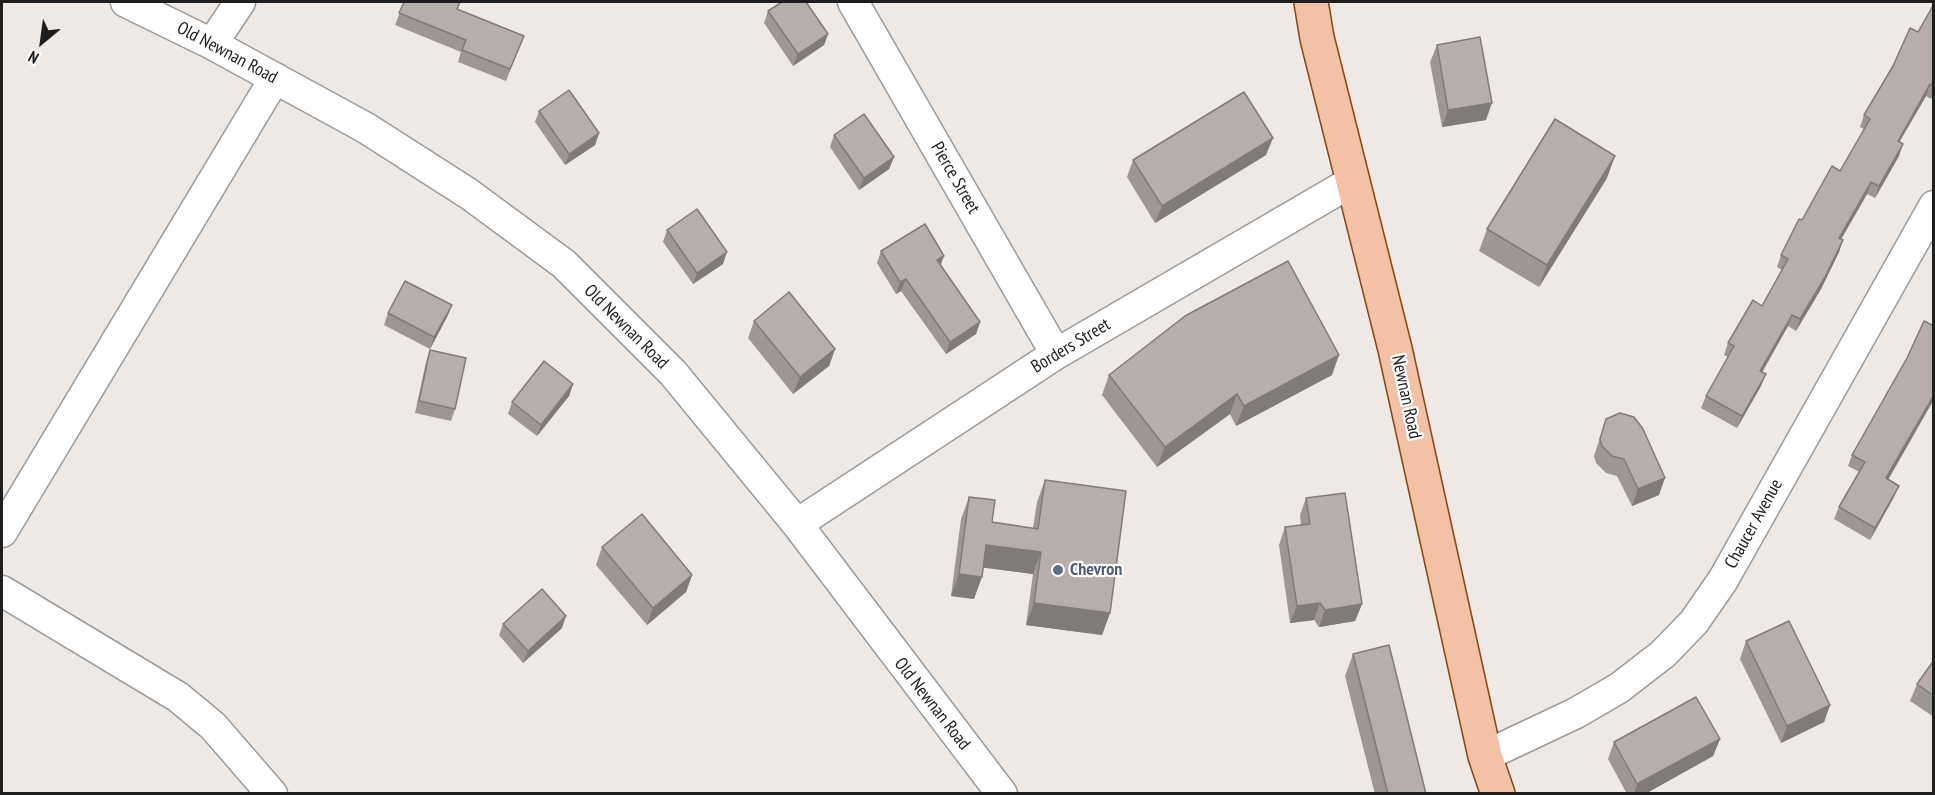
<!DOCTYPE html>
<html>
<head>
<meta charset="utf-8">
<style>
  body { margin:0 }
  #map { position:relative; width:1935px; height:795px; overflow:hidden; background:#eee9e5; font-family:"PT Sans Narrow",sans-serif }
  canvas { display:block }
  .frame { position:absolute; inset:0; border:3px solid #1e1e1e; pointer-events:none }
  .north { position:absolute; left:12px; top:12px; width:60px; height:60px; -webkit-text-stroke:4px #fff; paint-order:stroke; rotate:209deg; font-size:16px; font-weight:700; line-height:24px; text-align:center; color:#1e1e1e }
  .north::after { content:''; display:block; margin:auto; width:21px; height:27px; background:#1e1e1e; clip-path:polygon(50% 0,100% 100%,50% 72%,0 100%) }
</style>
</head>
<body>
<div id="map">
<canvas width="1935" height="795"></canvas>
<div class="frame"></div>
<div class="north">N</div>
</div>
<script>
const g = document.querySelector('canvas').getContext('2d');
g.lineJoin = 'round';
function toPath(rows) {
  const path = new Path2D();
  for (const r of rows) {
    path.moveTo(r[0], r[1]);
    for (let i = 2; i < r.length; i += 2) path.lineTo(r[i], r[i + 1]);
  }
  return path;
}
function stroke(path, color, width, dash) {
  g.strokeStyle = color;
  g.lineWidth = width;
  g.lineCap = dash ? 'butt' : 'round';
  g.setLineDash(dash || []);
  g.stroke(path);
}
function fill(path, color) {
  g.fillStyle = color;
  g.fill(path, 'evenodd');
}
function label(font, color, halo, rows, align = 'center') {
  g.font = font + ' "PT Sans Narrow",sans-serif';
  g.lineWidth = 4.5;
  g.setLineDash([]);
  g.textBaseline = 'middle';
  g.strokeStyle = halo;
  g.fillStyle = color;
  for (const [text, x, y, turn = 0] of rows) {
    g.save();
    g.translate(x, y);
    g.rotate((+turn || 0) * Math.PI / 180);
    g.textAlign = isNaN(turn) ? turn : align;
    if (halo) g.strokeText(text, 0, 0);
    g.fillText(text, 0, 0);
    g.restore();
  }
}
const minor = toPath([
  [126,2,212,44,366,128,469,194,564,264,673,373,797,524,1002,794],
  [853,2,1056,354],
  [212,44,240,2],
  [797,524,1056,354,1353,181],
  [2,532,275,78],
  [2,591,178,697,213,726,272,794],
  [1485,756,1576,713,1619,688,1663,654,1694,622,1723,580,1934,206]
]);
const major = toPath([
  [1311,2,1317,38,1395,349,1485,756,1498,794]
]);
const wall = toPath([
  [404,2,457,9,524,36,506,81,458,62,461,52,395,25],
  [1934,4,1934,94,1931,99,1926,96,1899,142,1899,156,1875,198,1867,194,1841,239,1839,252,1821,289,1796,331,1788,326,1762,372,1761,386,1737,428,1701,408,1706,396,1728,357,1724,355,1728,343,1762,306,1782,270,1777,267,1781,255,1802,220,1840,171,1864,129,1860,127,1864,115,1918,32],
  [768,11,828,34,824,45,793,66,764,23],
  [1437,45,1486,120,1442,127,1430,62],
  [539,111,599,133,595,145,565,165,535,122],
  [834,135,894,157,889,169,859,190,830,147],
  [1266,155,1155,223,1127,177,1133,160],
  [1607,178,1539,287,1479,251,1487,229],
  [667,230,723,264,693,284,663,242],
  [881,251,941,265,980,322,976,334,946,354,901,291,896,294,877,263],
  [452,305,447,317,430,349,384,325,388,313],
  [754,321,835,349,829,366,793,394,748,338],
  [430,350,455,409,451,421,415,413,426,362],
  [1109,375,1332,375,1236,426,1230,414,1157,467,1102,395],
  [573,384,569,396,537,436,508,414,512,402],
  [1934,399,1888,480,1894,497,1870,540,1834,519,1839,507,1859,472,1848,466,1852,455],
  [1606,419,1659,495,1632,506,1617,476,1606,473,1596,463,1594,456],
  [1045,480,1110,613,1102,635,1026,625,1033,574,983,567,974,599,951,596,961,519,969,497,992,522,1033,528,1037,502],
  [1306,498,1362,604,1355,621,1319,627,1314,620,1290,623,1279,545,1285,527,1301,525,1300,515],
  [602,547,692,575,686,592,647,625,596,565],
  [503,624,562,628,523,663,499,635],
  [1746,641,1830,705,1824,722,1781,743,1740,659],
  [1353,654,1426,794,1375,794,1345,676],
  [1934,660,1934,717,1910,701,1917,684],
  [1720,739,1713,756,1645,794,1627,794,1608,759,1614,742]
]);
const shadedWall = toPath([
  [828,34,824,45,793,66,798,54],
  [1930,84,1926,96,1893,153,1898,141],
  [1492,103,1486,120,1442,127,1448,110],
  [599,133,595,145,565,165,569,154],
  [1273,138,1266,155,1155,223,1162,206],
  [1903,144,1899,156,1875,198,1879,186],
  [1615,156,1607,178,1539,287,1547,265],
  [894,157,889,169,859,190,864,178],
  [1871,182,1867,194,1835,250,1839,238],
  [1843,240,1839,252,1821,289,1796,331,1800,319],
  [727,252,723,264,693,284,697,273],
  [944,256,940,267,937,260],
  [906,279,901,291,896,294,900,282],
  [452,305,447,317,430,349,434,337],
  [1792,315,1788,326,1756,383,1760,371],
  [980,322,976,334,946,354,950,342],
  [835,349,829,366,793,394,800,377],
  [1339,355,1332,375,1236,426,1244,406],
  [1766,374,1761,386,1737,428,1742,416],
  [573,384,569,396,537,436,541,425],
  [1237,394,1230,414,1157,467,1165,447],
  [1934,395,1934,399,1882,490,1886,478],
  [1665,478,1659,495,1632,506,1638,489],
  [1899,486,1894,497,1870,540,1875,528],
  [986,545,1041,552,1033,574,978,567],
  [959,574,982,577,974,599,951,596],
  [692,575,686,592,647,625,653,608],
  [1034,603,1110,613,1102,635,1026,625],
  [1320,603,1314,620,1290,623,1297,606],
  [1362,604,1355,621,1319,627,1325,610],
  [566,616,562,628,523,663,528,651],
  [1830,705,1824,722,1781,743,1787,726],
  [1720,739,1713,756,1645,794,1634,794,1637,784]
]);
const building = toPath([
  [404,2,460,2,457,9,524,36,510,69,462,50,466,40,399,13,404,2],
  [782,2,806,2,828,34,798,54,768,11,782,2],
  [1934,4,1934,86,1930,84,1898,141,1903,144,1879,186,1871,182,1839,238,1843,240,1825,277,1800,319,1792,315,1760,371,1766,374,1742,416,1706,396,1734,346,1728,343,1753,300,1762,306,1788,259,1781,255,1799,219,1802,220,1832,166,1840,171,1870,119,1864,115,1893,66,1910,28,1918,32,1934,4],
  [1480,37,1492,103,1448,110,1437,45,1480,37],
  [569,90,599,133,569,154,539,111,569,90],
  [1244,92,1273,138,1162,206,1133,160,1244,92],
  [864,114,894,157,864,178,834,135,864,114],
  [1555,119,1615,156,1547,265,1487,229,1555,119],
  [697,209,727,252,697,273,667,230,697,209],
  [925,224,944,256,937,260,980,322,950,342,906,279,900,282,881,251,925,224],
  [1288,261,1339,355,1244,406,1237,394,1165,447,1109,375,1185,316,1288,261],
  [405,281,452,305,434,337,388,313,405,281],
  [789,292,835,349,800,377,754,321,789,292],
  [1924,321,1934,326,1934,395,1886,478,1899,486,1875,528,1839,507,1865,462,1852,455,1907,358,1924,321],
  [430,350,466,358,455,409,419,401,430,350],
  [544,361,573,384,541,425,512,402,544,361],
  [1620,413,1634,417,1643,429,1665,478,1638,489,1624,459,1612,456,1602,446,1600,439,1606,419,1620,413],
  [1045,480,1126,491,1110,613,1034,603,1041,552,986,545,982,577,959,574,969,497,995,500,992,522,1038,529,1045,480],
  [1345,493,1362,604,1325,610,1320,603,1297,606,1285,527,1310,524,1306,498,1345,493],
  [642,514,692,575,653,608,602,547,642,514],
  [542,589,566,616,528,651,503,624,542,589],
  [1789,621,1830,705,1787,726,1746,641,1789,621],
  [1389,645,1426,794,1388,794,1353,654,1389,645],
  [1934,660,1934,696,1917,684,1934,660],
  [1696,697,1720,739,1637,784,1614,742,1696,697]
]);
const markers = [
  [1058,570,6,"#5c6f8a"]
];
const streetNames = [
  ["Old Newnan Road",227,53,28],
  ["Pierce Street",955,178,60],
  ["Old Newnan Road",626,327,45],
  ["Borders Street",1071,346,-31],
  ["Newnan Road",1406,397,78],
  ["Chaucer Avenue",1754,524,-61],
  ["Old Newnan Road",932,704,52]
];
const serviceNames = [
  ["Chevron",1070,570]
];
stroke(minor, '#9b9b9b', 33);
stroke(major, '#884610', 36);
stroke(minor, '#fff', 30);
stroke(major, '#f2c1a6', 33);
fill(wall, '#9d9693');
fill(shadedWall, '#807a78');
fill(building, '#b7aeab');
stroke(building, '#807a78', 1.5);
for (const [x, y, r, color] of markers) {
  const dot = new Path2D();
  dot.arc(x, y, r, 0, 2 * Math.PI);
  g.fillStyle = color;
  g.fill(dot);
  stroke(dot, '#fff', 2);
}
label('18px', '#1e1e1e', '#fff', streetNames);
label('bold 18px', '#4e5e75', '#fff', serviceNames, 'left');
</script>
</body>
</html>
